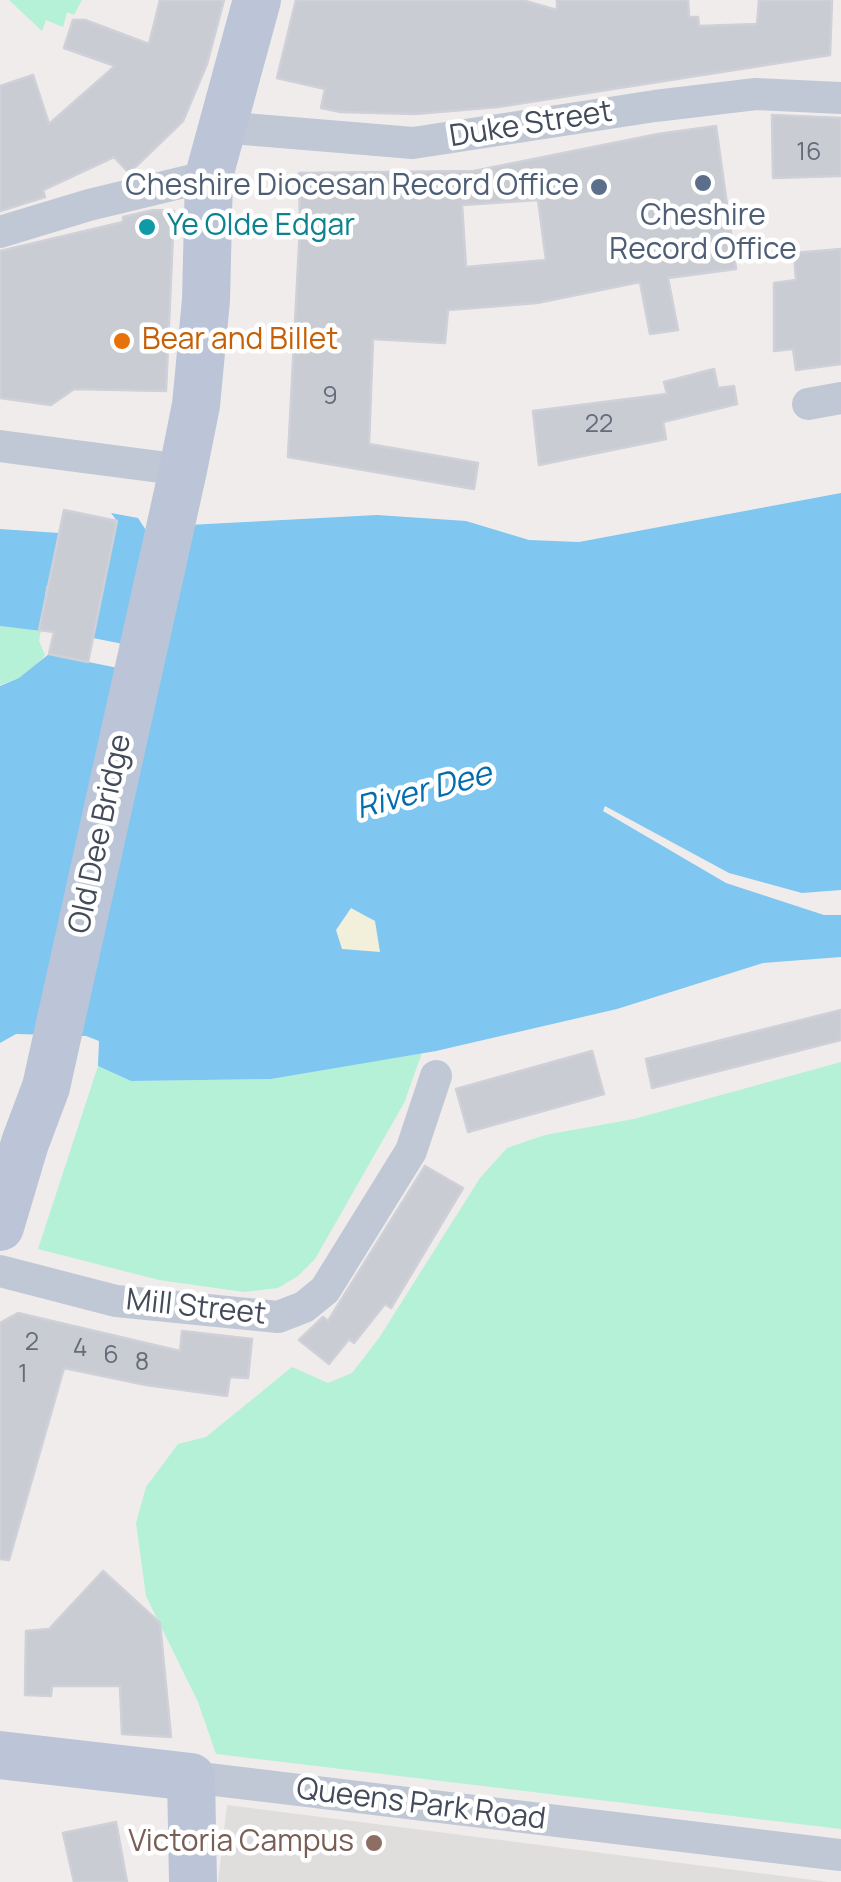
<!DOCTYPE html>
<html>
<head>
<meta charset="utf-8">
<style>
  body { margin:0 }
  canvas { display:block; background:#efeceb }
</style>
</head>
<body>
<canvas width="841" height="1882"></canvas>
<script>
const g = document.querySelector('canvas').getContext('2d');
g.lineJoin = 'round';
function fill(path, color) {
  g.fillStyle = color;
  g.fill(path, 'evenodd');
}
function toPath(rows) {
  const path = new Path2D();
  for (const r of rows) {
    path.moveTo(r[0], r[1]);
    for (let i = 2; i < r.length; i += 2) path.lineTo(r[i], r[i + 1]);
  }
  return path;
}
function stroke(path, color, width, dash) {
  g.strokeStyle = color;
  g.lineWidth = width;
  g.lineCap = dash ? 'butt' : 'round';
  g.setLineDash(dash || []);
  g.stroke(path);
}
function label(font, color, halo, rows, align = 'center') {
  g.font = font + ' Manrope,sans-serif';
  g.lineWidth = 9;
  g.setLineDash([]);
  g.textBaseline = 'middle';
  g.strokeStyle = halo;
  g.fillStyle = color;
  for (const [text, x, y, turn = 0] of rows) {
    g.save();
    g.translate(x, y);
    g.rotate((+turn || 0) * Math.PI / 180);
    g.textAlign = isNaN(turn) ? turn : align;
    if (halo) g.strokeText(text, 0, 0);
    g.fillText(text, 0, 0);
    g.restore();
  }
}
const education = toPath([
  [227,1805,829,1882,218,1882]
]);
const green = toPath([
  [9,0,82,0,74,15,67,12,63,27,46,20,42,31],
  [0,626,41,631,39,641,45,655,35,667,19,678,0,685],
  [422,1053,404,1103,315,1259,298,1276,278,1288,244,1292,159,1280,38,1249,98,1066,131,1081,271,1079],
  [841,1062,841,1829,216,1754,198,1702,146,1596,136,1523,146,1487,178,1444,206,1437,292,1367,328,1383,352,1373,379,1338,480,1178,507,1148,545,1135,634,1119]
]);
const sand = toPath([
  [351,908,376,921,380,952,342,949,336,930]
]);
const water = toPath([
  [841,493,841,890,802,893,729,873,605,806,603,811,726,883,824,915,841,915,841,957,763,963,617,1009,436,1051,271,1079,131,1081,98,1066,99,1041,86,1036,16,1034,0,1043,0,686,19,678,49,654,123,669,189,525,377,515,466,521,529,540,579,542],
  [351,908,375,921,380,952,342,949,336,930],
  [111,513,138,518,149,535,128,645,93,638,117,521],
  [0,529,74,534,55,552,53,561,67,563,62,588,47,585,45,595,60,598,42,622,41,631,0,626]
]);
const building = toPath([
  [160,0,224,0,207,64,183,121,129,173,114,157,43,190,45,197,0,211,0,86,33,75,49,124,115,66,64,48,73,20,85,20,149,44,160,0],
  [296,0,522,0,557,10,557,0,688,0,689,17,698,17,699,26,757,24,759,0,832,0,830,55,498,107,415,114,341,112,321,108,325,89,277,78,296,0],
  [772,115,841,118,841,176,773,178,772,115],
  [716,126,736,269,668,278,678,330,650,334,640,282,537,303,448,310,445,343,373,339,369,444,478,463,474,489,288,457,300,227,299,173,474,171,658,134,716,126],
  [538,200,546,260,466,267,462,205,538,200],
  [154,210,174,211,166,391,74,389,51,405,0,398,0,251,123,222,123,217,154,210],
  [841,249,841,364,796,370,793,349,774,351,774,283,796,280,794,253,841,249],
  [714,369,718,388,734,386,737,404,663,422,666,439,539,465,533,411,667,394,664,382,714,369],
  [64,510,117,521,88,662,49,654,54,632,39,630,64,510],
  [841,1010,841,1040,652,1088,646,1059,841,1010],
  [592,1051,604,1094,468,1132,456,1089,592,1051],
  [425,1166,463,1188,391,1308,385,1304,354,1343,349,1339,329,1364,299,1340,323,1317,328,1321,425,1166],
  [18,1313,180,1351,182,1331,252,1339,248,1378,230,1377,227,1396,146,1385,64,1368,9,1560,0,1559,0,1323,18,1313],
  [103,1571,160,1623,171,1737,122,1734,120,1686,52,1686,51,1696,25,1695,26,1631,49,1629,103,1571],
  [116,1822,127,1882,74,1882,63,1833,116,1822]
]);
const street = toPath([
  [220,127,413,143,655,106,756,94,841,98],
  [0,232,89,205,209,176],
  [808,404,841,398],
  [0,446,183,470],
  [0,1271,116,1301,278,1317,304,1307,325,1290,411,1151,436,1076],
  [191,1777,841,1855]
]);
const secondary = toPath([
  [0,1227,25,1143,46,1087,183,470,196,405,206,300,209,176,257,0],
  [0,1755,191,1777,193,1882]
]);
const markers = [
  [703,183,10,"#5c6f8a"],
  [599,187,10,"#5c6f8a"],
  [147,227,10,"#0f9aa8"],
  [122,341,10,"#e8710a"],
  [374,1843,10,"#8d6e63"]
];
const numberNames = [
  ["16",809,153],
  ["9",330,397],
  ["22",599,425],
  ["2",32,1343],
  ["4",80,1349],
  ["6",111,1356],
  ["8",142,1363],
  ["1",23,1375]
];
const streetNames = [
  ["Duke Street",531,125,-9],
  ["Old Dee Bridge",101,834,-78],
  ["Mill Street",196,1308,6],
  ["Queens Park Road",421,1805,7]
];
const serviceNames = [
  ["Cheshire Diocesan Record Office",579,187],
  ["Cheshire",703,217,"center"],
  ["Record Office",703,251,"center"]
];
const cultureNames = [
  ["Ye Olde Edgar",167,227]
];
const foodNames = [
  ["Bear and Billet",142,341]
];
const educationNames = [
  ["Victoria Campus",354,1843]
];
const waterNames = [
  ["River Dee",424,792,-15]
];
fill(education, '#e0dddd');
fill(green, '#b5f1d6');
fill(sand, '#f2efda');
fill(water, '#7fc6f1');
fill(building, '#caccd4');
stroke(building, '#cfd0d8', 2.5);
stroke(street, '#c1c8d5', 32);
stroke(secondary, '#bcc5d7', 48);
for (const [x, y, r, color] of markers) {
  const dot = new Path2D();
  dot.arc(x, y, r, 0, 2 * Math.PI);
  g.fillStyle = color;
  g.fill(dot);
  stroke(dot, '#fff', 4);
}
label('25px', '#656b78', null, numberNames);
label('30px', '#434b5a', '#fff', streetNames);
label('30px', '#4e5e75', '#fff', serviceNames, 'right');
label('30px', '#0d838f', '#fff', cultureNames, 'left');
label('30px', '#c56008', '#fff', foodNames, 'left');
label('30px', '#785e54', '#fff', educationNames, 'right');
label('italic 32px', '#026dae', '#fff', waterNames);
</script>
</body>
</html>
